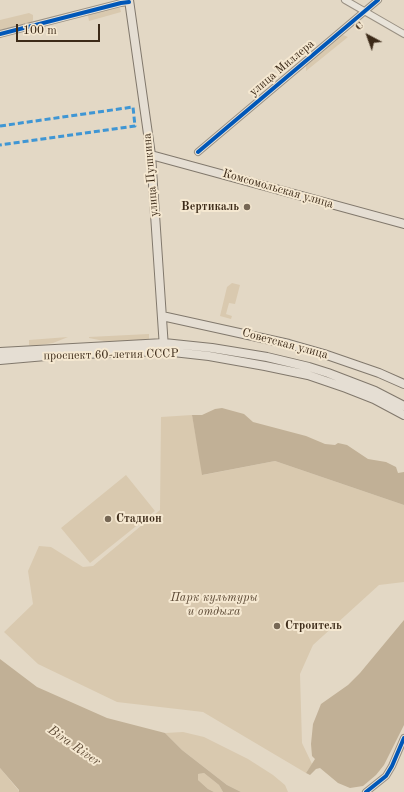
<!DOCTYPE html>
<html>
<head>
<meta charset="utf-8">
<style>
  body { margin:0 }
  #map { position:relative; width:404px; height:792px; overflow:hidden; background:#e3d8c5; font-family:"Old Standard TT",serif }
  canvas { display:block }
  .north { position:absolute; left:348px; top:16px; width:40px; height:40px; -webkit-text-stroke:3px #f5e8d1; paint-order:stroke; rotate:319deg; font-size:11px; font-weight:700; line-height:16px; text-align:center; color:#3c2a18 }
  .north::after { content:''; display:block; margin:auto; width:14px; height:18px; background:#3c2a18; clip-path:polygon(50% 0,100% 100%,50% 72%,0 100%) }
  .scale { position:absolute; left:16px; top:24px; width:84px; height:18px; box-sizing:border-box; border:2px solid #3c2a18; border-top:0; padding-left:5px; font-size:12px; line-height:14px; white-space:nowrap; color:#3c2a18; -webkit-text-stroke:3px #f5e8d1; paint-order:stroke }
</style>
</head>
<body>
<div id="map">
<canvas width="404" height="792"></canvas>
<div class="north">С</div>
<div class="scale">100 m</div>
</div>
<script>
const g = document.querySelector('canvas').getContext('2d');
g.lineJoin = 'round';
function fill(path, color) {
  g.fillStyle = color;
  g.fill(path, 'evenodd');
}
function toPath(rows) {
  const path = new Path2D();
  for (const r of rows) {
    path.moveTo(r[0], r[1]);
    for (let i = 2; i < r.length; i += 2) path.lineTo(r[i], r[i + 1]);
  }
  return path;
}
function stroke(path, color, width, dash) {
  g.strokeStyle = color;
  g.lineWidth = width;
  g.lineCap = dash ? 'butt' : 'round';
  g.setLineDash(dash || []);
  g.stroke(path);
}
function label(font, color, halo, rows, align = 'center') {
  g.font = font + ' "Old Standard TT",serif';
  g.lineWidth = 4;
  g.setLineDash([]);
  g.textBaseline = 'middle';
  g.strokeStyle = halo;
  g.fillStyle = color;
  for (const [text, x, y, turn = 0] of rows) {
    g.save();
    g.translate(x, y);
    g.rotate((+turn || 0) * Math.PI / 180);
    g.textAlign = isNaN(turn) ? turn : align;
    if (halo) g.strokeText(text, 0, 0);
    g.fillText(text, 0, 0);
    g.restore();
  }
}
const green = toPath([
  [115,7,120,8,121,12,89,21,88,15],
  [29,13,33,15,33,20,32,22,0,30,0,20],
  [343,35,348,37,306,71,306,65],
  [232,283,240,285,235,304,229,303,226,314,232,316,231,319,220,316,227,287],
  [149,334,149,341,109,342,89,338,89,337],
  [68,337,53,343,32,346,29,345,29,340],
  [192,415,203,475,275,461,404,505,404,582,379,585,313,645,300,674,302,743,312,764,306,773,203,712,117,702,38,664,4,632,33,604,28,571,39,546,51,547,83,567,93,566,160,510,161,417],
  [126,475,155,511,90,563,61,528],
  [183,732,204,737,248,759,273,775,285,785,288,792,241,792,227,785,182,750,165,733],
  [0,768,19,791,19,792,0,792],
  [204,773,219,785,223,792,214,792,208,789,198,780,197,774]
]);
const water = toPath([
  [222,408,244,414,253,422,306,436,325,444,335,445,338,443,347,445,368,459,386,462,396,467,398,473,404,472,404,505,275,461,202,475,192,415,202,415,215,409],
  [404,620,404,725,384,765,376,775,363,786,350,788,338,783,320,768,316,769,310,775,306,773,315,759,312,756,311,744,313,724,321,704,348,685,360,673],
  [0,659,37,687,107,718,165,733,182,750,227,785,241,792,223,792,219,785,204,773,198,774,198,780,208,789,214,792,19,792,19,790,0,768]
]);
const minor = toPath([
  [345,0,404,34],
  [0,34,121,3,129,2],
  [198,152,378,0],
  [366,792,386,776,392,766,404,738]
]);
const major = toPath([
  [129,0,151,155,164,348],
  [151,155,404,224],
  [162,316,289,344,324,354,379,373,404,384],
  [0,352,164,343,212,348,267,357,309,367,328,373,375,391,404,406],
  [0,360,57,355,164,351,209,356,265,366,308,375,346,388,374,399,404,415]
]);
const quiet = toPath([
  [0,126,133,107,135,126,0,145]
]);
const cycleway = toPath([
  [0,34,121,3,129,2],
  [198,152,378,0],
  [366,792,386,776,392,766,404,738]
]);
const markers = [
  [247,207,4,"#766755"],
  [108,519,4,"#766755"],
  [277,626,4,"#766755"]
];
const streetNames = [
  ["улица Миллера",282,68,-40],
  ["улица Пушкина",151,175,-95],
  ["Комсомольская улица",278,189,16],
  ["Советская улица",285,344,15],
  ["проспект 60-летия СССР",111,355,-1]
];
const poiNames = [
  ["Вертикаль",239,207,"right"],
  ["Стадион",116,519],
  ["Строитель",285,626]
];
const parkNames = [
  ["Парк культуры",214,598],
  ["и отдыха",214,612]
];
const waterNames = [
  ["Bira River",74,746,35]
];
fill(green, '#d9c9af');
fill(water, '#c1b096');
stroke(minor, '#999083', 8);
stroke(major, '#81786c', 10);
stroke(minor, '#e8e3d9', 6);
stroke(major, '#e5ded3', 8);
stroke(quiet, '#3f96d4', 3, [6, 3]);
stroke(cycleway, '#0057b8', 4);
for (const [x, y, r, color] of markers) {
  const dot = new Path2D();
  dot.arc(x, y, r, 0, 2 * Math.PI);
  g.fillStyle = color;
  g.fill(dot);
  stroke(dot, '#f5e8d1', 1.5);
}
label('12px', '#3c2a18', '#f5e8d1', streetNames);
label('bold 12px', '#3c2a18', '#f5e8d1', poiNames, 'left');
label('italic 12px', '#5a4733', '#f5e8d1', parkNames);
label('italic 13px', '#604d38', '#f5e8d1', waterNames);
</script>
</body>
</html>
